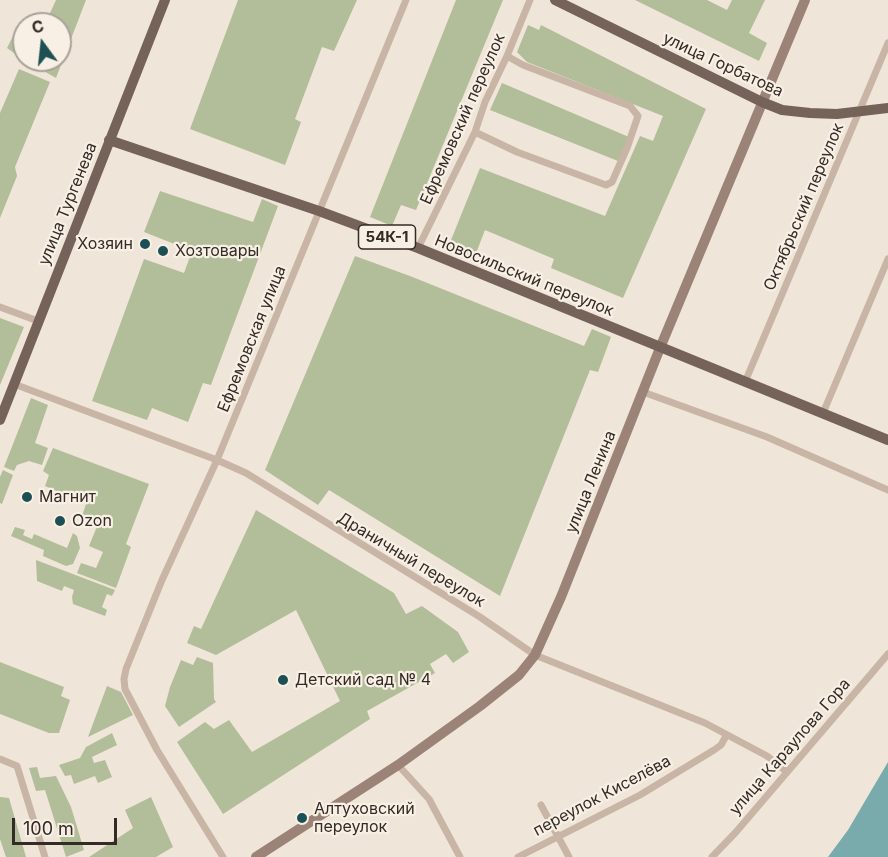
<!DOCTYPE html>
<html>
<head>
<meta charset="utf-8">
<style>
  body { margin:0 }
  #map { position:relative; width:888px; height:857px; overflow:hidden; background:#f0e5d9; font-family:Inter,sans-serif }
  canvas { display:block }
  .north { position:absolute; left:12px; top:12px; width:60px; height:60px; box-sizing:border-box; background:#f8efe5; border:2px solid #aaa199; border-radius:50%; rotate:345deg; font-size:16px; font-weight:700; line-height:24px; text-align:center; color:#342b26 }
  .north::after { content:''; display:block; margin:auto; width:21px; height:27px; background:#1d5054; clip-path:polygon(50% 0,100% 100%,50% 72%,0 100%) }
  .scale { position:absolute; left:12px; top:818px; width:105px; height:27px; box-sizing:border-box; border:3px solid #342b26; border-top:0; padding-left:8px; font-size:18px; line-height:21px; white-space:nowrap; color:#342b26; -webkit-text-stroke:4px #f8efe5; paint-order:stroke }
</style>
</head>
<body>
<div id="map">
<canvas width="888" height="857"></canvas>
<div class="north">С</div>
<div class="scale">100 m</div>
</div>
<script>
const g = document.querySelector('canvas').getContext('2d');
g.lineJoin = 'round';
function fill(path, color) {
  g.fillStyle = color;
  g.fill(path, 'evenodd');
}
function toPath(rows) {
  const path = new Path2D();
  for (const r of rows) {
    path.moveTo(r[0], r[1]);
    for (let i = 2; i < r.length; i += 2) path.lineTo(r[i], r[i + 1]);
  }
  return path;
}
function stroke(path, color, width, dash) {
  g.strokeStyle = color;
  g.lineWidth = width;
  g.lineCap = dash ? 'butt' : 'round';
  g.setLineDash(dash || []);
  g.stroke(path);
}
function label(font, color, halo, rows, align = 'center') {
  g.font = font + ' Inter,sans-serif';
  g.lineWidth = 4.5;
  g.setLineDash([]);
  g.textBaseline = 'middle';
  g.strokeStyle = halo;
  g.fillStyle = color;
  for (const [text, x, y, turn = 0] of rows) {
    g.save();
    g.translate(x, y);
    g.rotate((+turn || 0) * Math.PI / 180);
    g.textAlign = isNaN(turn) ? turn : align;
    if (halo) g.strokeText(text, 0, 0);
    g.fillText(text, 0, 0);
    g.restore();
  }
}
const green = toPath([
  [56,0,86,0,56,78,24,60,60,60,60,24,45,24],
  [238,0,357,0,334,51,322,47,295,119,301,122,285,165,190,129],
  [456,0,503,0,416,210,401,205,392,226,370,217],
  [635,0,707,0,727,10,732,0,765,0,749,33,767,43,759,61],
  [528,25,539,30,541,25,706,109,623,298,551,268,554,259,485,230,473,261,447,250,480,168,605,216,640,136,653,141,663,116,527,62,517,52],
  [14,34,24,38,24,60,7,48],
  [19,69,50,82,15,167,17,176,0,218,0,113],
  [502,83,629,137,618,161,490,110],
  [160,191,253,222,262,199,278,206,211,385,203,383,188,422,152,408,147,420,92,401,144,259,184,273,192,251,144,232],
  [355,256,410,276,584,346,592,329,611,337,598,372,590,370,500,596,329,490,318,505,265,470],
  [0,318,24,327,0,385],
  [31,398,48,405,35,443,48,448,42,465,29,461,17,465,14,471,4,467],
  [53,448,149,484,126,544,131,547,116,588,77,573,81,563,96,568,103,552,89,546,98,524,82,516,86,504,45,486,49,475,43,471],
  [3,470,13,475,2,504,0,503,0,477],
  [256,510,394,593,406,614,422,606,458,632,469,652,453,663,446,654,430,664,435,673,367,711,370,719,223,814,177,742,205,722,214,729,229,720,252,752,340,701,296,610,216,655,187,643,194,626,201,629],
  [15,527,25,530,23,535,32,539,34,534,67,548,73,533,77,536,80,548,73,564,66,566,43,556,44,550,11,536],
  [36,560,115,590,112,596,107,594,102,607,107,610,105,616,73,604,72,597,74,590,64,586,62,591,37,581],
  [197,657,213,663,214,699,216,702,179,727,165,706,170,687,181,660,193,665],
  [0,662,64,687,61,696,70,700,59,733,49,733,0,714],
  [107,686,121,692,133,715,88,737],
  [112,733,117,745,92,757,94,763,105,760,112,777,98,783,95,776,74,784,71,775,65,776,59,765,80,758,86,747],
  [37,767,40,778,56,776,71,807,84,850,66,857,45,790,36,791,29,768],
  [0,797,9,798,26,857,6,857,0,839],
  [151,797,173,847,156,857,89,857,133,828,125,810]
]);
const water = toPath([
  [888,762,888,857,828,857,848,830]
]);
const street = toPath([
  [475,132,517,152,606,185,612,182,627,148,638,116,630,106,523,65,507,56],
  [418,248,475,132,485,102,507,56,530,0],
  [0,307,38,321],
  [745,382,888,43],
  [14,384,217,460,246,473,480,617,535,655,705,723,767,756,787,772],
  [643,392,767,437,888,490],
  [823,413,888,259],
  [0,759,17,766,45,857],
  [398,765,429,799,460,857],
  [541,805,569,857],
  [223,857,157,750,125,689,124,679,126,669,162,580,217,460,406,0],
  [518,857,640,795,714,750,721,745,726,736],
  [712,857,736,832,888,654]
]);
const secondary = toPath([
  [256,857,398,765,480,706,519,675,535,655,561,597,660,348,805,0]
]);
const primary = toPath([
  [555,0,762,102,782,110,810,113,837,114,888,108],
  [109,140,319,211,418,248,888,440],
  [0,420,165,0]
]);
const markers = [
  [145,244,6,"#1d5054"],
  [163,251,6,"#1d5054"],
  [27,497,6,"#1d5054"],
  [60,521,6,"#1d5054"],
  [283,680,6,"#1d5054"],
  [302,818,6,"#1d5054"]
];
const shields = [
  [387,237,57]
];
const shieldNames = [
  ["54К-1",387,237]
];
const streetNames = [
  ["улица Горбатова",723,65,25],
  ["Ефремовский переулок",463,119,-66],
  ["улица Тургенева",68,204,-68],
  ["Октябрьский переулок",804,207,-67],
  ["Новосильский переулок",524,276,22],
  ["Ефремовская улица",252,339,-68],
  ["улица Ленина",591,482,-68],
  ["Драничный переулок",411,560,31],
  ["улица Караулова Гора",790,747,-49],
  ["переулок Киселёва",602,796,-28]
];
const poiNames = [
  ["Хозяин",133,244,"right"],
  ["Хозтовары",175,251],
  ["Магнит",39,497],
  ["Ozon",72,521],
  ["Детский сад № 4",295,680],
  ["Алтуховский",314,809],
  ["переулок",314,827]
];
fill(green, '#b2be99');
fill(water, '#79aaac');
stroke(street, '#c8b5a5', 7);
stroke(secondary, '#9b8477', 10);
stroke(primary, '#756258', 10);
for (const [x, y, r, color] of markers) {
  const dot = new Path2D();
  dot.arc(x, y, r, 0, 2 * Math.PI);
  g.fillStyle = color;
  g.fill(dot);
  stroke(dot, '#f8efe5', 2);
}
for (const [x, y, w] of shields) {
  const box = new Path2D();
  box.roundRect(x - w / 2, y - 12, w, 24, 4.5);
  g.fillStyle = '#f8efe5';
  g.fill(box);
  stroke(box, '#342b26', 1.5);
}
label('bold 15px', '#342b26', null, shieldNames);
label('16px', '#342b26', '#f8efe5', streetNames);
label('16px', '#342b26', '#f8efe5', poiNames, 'left');
</script>
</body>
</html>
